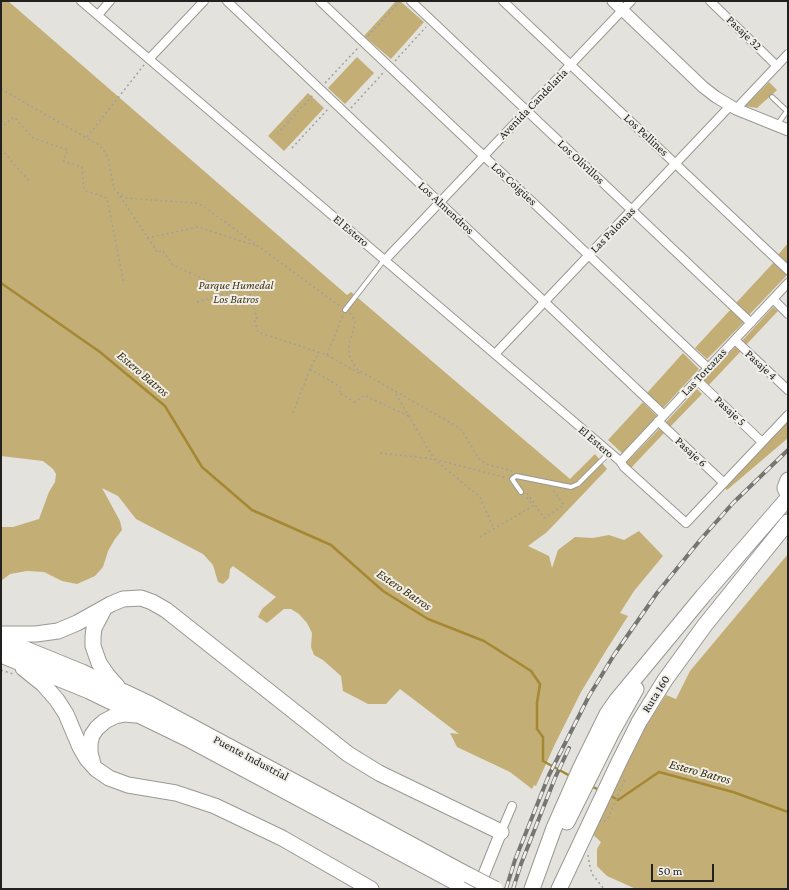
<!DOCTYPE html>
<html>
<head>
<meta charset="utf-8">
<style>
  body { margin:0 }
  #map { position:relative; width:789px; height:890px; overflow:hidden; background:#e3e2dd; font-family:"Crimson Pro",serif }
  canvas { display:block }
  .frame { position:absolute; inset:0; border:2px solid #22211f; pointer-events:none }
  .scale { position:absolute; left:651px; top:864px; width:63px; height:18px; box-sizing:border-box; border:2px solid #22211f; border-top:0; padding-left:5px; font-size:12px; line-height:14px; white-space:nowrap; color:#22211f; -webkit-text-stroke:3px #f1efea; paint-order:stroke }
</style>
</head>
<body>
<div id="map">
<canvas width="789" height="890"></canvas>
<div class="frame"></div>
<div class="scale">50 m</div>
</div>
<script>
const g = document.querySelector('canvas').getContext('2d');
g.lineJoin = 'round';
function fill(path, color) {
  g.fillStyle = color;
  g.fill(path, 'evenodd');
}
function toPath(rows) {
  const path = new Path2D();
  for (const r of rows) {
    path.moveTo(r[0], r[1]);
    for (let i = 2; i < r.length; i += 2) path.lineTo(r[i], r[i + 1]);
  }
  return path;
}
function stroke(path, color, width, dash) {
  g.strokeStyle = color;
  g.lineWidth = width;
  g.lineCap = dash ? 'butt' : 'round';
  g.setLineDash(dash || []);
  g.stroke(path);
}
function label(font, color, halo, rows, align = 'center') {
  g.font = font + ' "Crimson Pro",serif';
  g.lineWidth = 4;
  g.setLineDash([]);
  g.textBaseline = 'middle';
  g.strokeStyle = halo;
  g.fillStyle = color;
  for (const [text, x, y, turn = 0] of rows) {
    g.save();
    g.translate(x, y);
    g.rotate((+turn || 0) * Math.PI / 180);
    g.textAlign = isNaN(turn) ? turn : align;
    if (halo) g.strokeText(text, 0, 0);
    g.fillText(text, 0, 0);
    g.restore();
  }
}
const green = toPath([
  [1,1,8,1,347,295,351,292,570,479,595,454,607,469,547,532,528,546,549,556,552,568,558,550,575,537,593,538,609,535,624,540,639,531,663,556,634,591,620,613,628,616,607,649,581,692,555,744,536,786,534,785,532,789,510,772,457,747,450,733,459,734,400,689,386,704,368,704,343,691,341,676,323,660,314,655,311,647,312,633,307,623,299,614,291,609,284,609,267,623,258,617,262,609,276,597,233,566,230,569,229,578,223,584,218,582,213,565,203,554,136,519,118,496,102,488,120,521,122,530,115,539,108,551,103,567,95,576,77,584,62,581,44,572,27,571,10,574,1,581,1,527,13,527,39,519,49,492,55,482,56,474,53,469,43,461,1,456],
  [396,1,400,1,424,22,391,59,364,36],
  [357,57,374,73,345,104,328,88],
  [769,82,777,90,757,108,745,106],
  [308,93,324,108,284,151,268,136],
  [788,243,788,265,778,255],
  [775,261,788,274,749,315,736,303],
  [773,307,778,311,745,346,741,342],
  [731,309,744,322,707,359,695,348],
  [736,346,741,351,708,386,703,381],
  [683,353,699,369,663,408,647,393],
  [697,389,702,394,670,427,665,423],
  [643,402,657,416,622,453,608,440],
  [788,420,788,438,727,490,724,487],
  [660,428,665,432,630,469,625,464],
  [788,554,788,889,636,889,607,876,597,866,597,849,601,842,590,832,642,732,666,695,676,699,690,671]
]);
const stream = toPath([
  [1,283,100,352,165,406,202,467,252,510,331,545,383,591,428,619,484,641,531,671,540,684,537,703,537,729,543,737,543,761,572,777],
  [591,786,601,791],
  [609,795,618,800,659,772,733,792,788,812]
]);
const path = toPath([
  [368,36,400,1],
  [395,61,426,27],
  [325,83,358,48],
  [1,89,99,145,108,157,114,189,120,195,126,198,195,203,203,206,340,306],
  [351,108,384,72],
  [1,121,4,125,14,117,33,138,68,150,63,161,82,167,84,190,107,198,124,284],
  [277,134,314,94],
  [87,137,144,65],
  [292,148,329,108],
  [1,149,30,182],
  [120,196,158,253,162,250,173,265,232,292],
  [147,238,198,227,257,246],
  [197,302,248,287,257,318,254,319,258,332,327,355,343,315],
  [350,313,355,320,354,328,349,344,349,355,354,365,358,370,458,427,463,432,479,459,486,464,512,471],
  [327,355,357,372,362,374],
  [310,369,342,388,339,393,355,402,364,395,408,416],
  [396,394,434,459,480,497,494,529],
  [293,413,310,369,319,352],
  [380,453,434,459,507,478],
  [527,493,544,518,564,505,553,490],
  [480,537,533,506,526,496],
  [1,670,13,674],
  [604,822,609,816,625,779],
  [588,855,590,867,592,874,604,889]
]);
const lane = toPath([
  [772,97,787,111,777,125],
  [345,310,384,260],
  [521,492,512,479,516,476,571,487,578,484,609,453]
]);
const street = toPath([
  [81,1,620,461,624,467,686,523,788,415],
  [227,1,664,415],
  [320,1,708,368],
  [411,1,751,323],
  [503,1,788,270],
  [710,1,777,66],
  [98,15,110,1],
  [149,59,204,1],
  [736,109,788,54],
  [385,260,631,1],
  [773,299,788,314],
  [735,340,788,390],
  [495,354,730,106],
  [697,380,762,442],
  [658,421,724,483],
  [620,461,622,460,788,283],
  [501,832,512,806]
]);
const secondary = toPath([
  [613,1,703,87,716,97,736,109,788,130],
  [478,889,501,832]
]);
const highway = toPath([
  [788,480,785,488,788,495],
  [104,609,94,628,93,637,93,646,99,663,108,676,117,686],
  [1,634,36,634,58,631,77,623,111,604,123,599,141,598,152,602,166,610,348,754,379,773,501,832],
  [1,639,82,672,150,704,468,875],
  [1,655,89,691,186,738,468,889],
  [23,668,43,684,57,700,66,714,80,747,87,759,96,769,109,778,128,785,176,793,215,806,282,838,371,889],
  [93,764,90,753,90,743,92,735,97,728,105,721,115,716,125,714,136,715],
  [567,822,613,730,636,689],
  [532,889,554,828,580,769,607,714,616,701,703,596,788,498],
  [559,889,619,762,639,722,665,680,705,625,788,522]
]);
const rail = toPath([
  [506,889,515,860,549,775,589,696,614,655,657,593,701,539,733,503,788,450],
  [513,889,521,864,555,778,569,748]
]);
const highwayBridge = toPath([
  [468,875,495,889]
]);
const streetNames = [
  ["Pasaje 32",744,33,44],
  ["Avenida Candelaria",533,104,-46],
  ["Los Pellines",646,135,43],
  ["Los Olivillos",581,162,43],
  ["Los Coigües",514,184,43],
  ["Los Almendros",446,208,43],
  ["Las Palomas",613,230,-46],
  ["El Estero",351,231,40],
  ["Pasaje 4",761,365,43],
  ["Las Torcazas",704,372,-47],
  ["Pasaje 5",730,411,43],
  ["El Estero",596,442,41],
  ["Pasaje 6",691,452,43],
  ["Ruta 160",656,694,-58],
  ["Puente Industrial",251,758,28]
];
const parkNames = [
  ["Parque Humedal",236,285],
  ["Los Batros",236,299]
];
const waterNames = [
  ["Estero Batros",143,374,40],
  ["Estero Batros",404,590,34],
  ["Estero Batros",700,772,15]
];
fill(green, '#c3ae75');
stroke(stream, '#a58834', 2.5);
stroke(lane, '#999893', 6);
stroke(street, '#999893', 10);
stroke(secondary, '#999893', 13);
stroke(highway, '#999893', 17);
stroke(path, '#a1a09c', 1.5, [2, 3]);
stroke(lane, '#fff', 4);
stroke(street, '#fff', 8);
stroke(secondary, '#fff', 11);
stroke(highway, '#fff', 15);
stroke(rail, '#767572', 4);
stroke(rail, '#f1efea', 2.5, [8]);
stroke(highwayBridge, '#999893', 17, []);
stroke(highwayBridge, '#fff', 15);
label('12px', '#22211f', '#f1efea', streetNames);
label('italic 12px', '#443713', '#f1efea', parkNames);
label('italic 13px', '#372b05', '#f1efea', waterNames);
</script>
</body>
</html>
